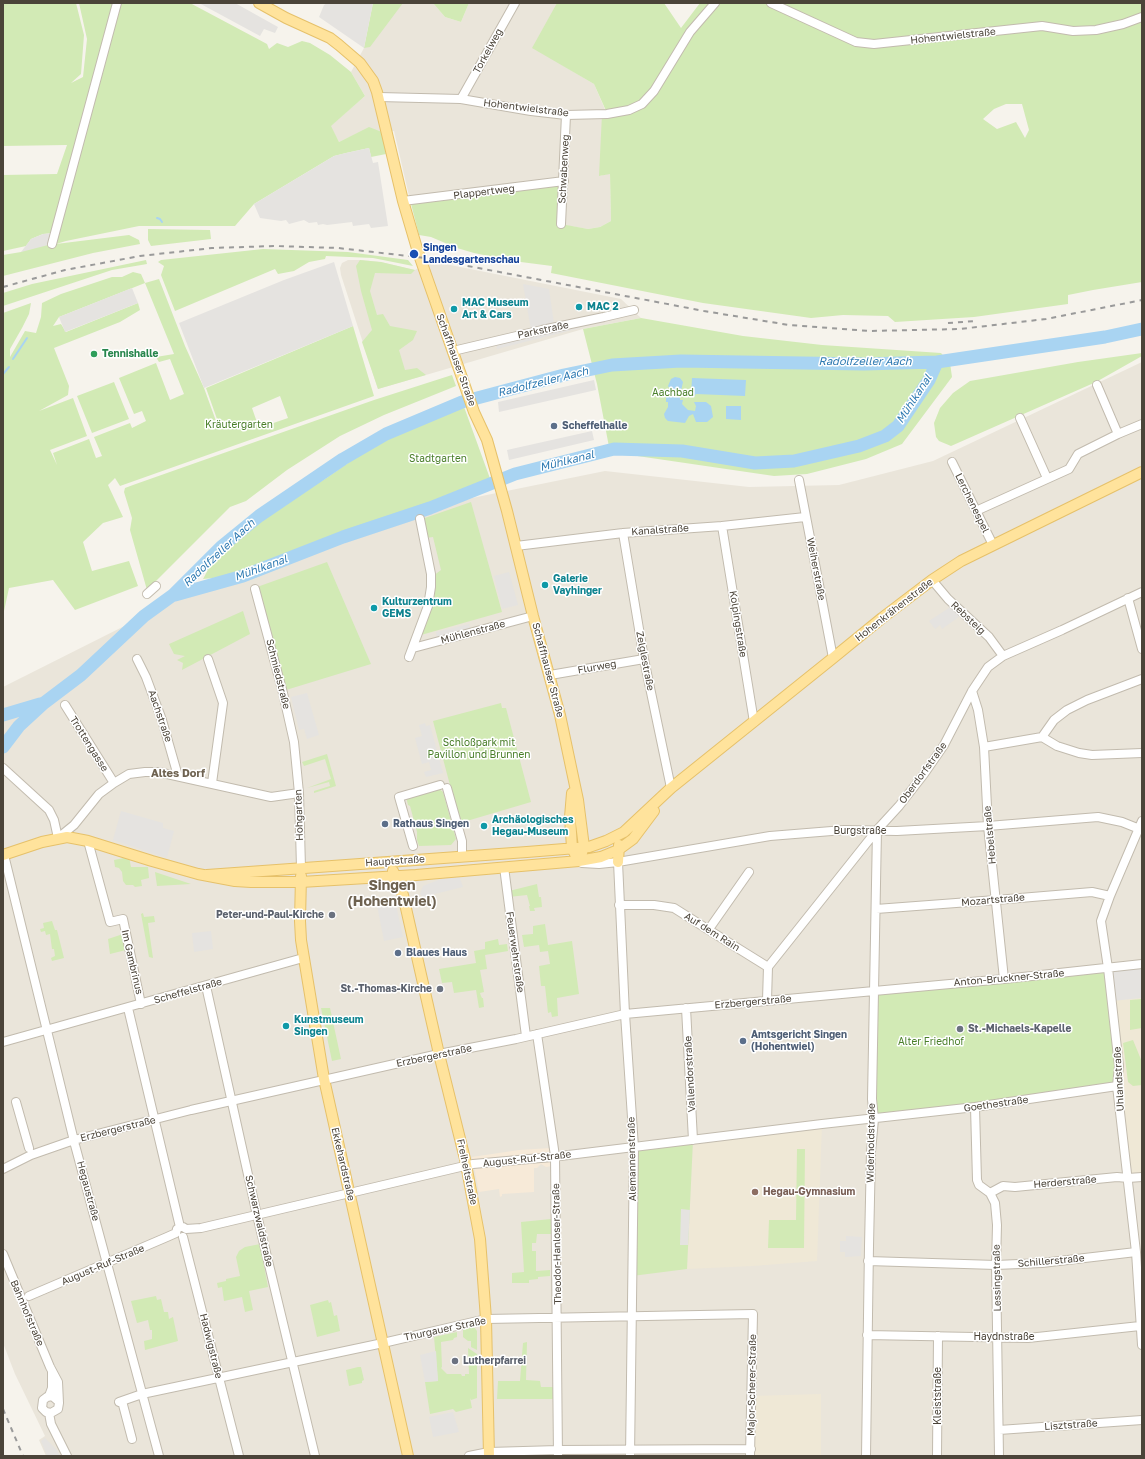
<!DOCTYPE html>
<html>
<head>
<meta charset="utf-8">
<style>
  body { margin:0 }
  #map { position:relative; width:1145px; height:1459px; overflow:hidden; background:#f6f3ec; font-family:"Golos Text",sans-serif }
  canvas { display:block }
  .frame { position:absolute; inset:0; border:4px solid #4b4439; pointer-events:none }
</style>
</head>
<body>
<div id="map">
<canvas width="1145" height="1459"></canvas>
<div class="frame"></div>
</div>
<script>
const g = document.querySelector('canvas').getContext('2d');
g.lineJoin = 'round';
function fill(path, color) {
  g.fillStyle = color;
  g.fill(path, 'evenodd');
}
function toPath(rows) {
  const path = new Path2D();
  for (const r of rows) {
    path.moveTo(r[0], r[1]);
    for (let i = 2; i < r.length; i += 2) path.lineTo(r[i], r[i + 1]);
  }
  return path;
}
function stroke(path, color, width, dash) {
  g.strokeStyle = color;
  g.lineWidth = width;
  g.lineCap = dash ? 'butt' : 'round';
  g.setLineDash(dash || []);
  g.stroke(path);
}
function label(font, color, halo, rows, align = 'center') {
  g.font = font + ' "Golos Text",sans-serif';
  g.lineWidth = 3;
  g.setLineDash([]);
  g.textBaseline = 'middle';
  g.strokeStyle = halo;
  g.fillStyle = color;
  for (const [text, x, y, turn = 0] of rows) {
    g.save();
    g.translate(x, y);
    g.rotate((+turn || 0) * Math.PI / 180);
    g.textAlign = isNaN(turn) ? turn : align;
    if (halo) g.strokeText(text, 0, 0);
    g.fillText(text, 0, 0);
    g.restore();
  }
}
const residential = toPath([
  [373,3,433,3,445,17,461,22,469,3,573,3,544,54,594,84,607,114,600,176,610,173,611,221,600,227,588,229,410,200,394,131,382,132,369,128,339,142,330,126,365,96,351,72,364,48],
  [348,260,360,260,381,262,415,270,430,261,621,299,641,318,583,329,378,389,341,275,340,268,342,263],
  [1142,362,1142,1456,46,1456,39,1440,45,1436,15,1374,3,1343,3,687,188,594,472,498,605,471,749,487,839,485,933,461]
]);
const commercial = toPath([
  [551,1148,552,1166,546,1167,541,1164,537,1168,534,1168,534,1192,502,1194,502,1196,500,1197,499,1189,479,1192,472,1157,519,1150]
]);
const education = toPath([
  [1142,964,1142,1177,1128,1178,1112,1001],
  [822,1124,817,1261,753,1266,687,1269,693,1140],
  [821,1394,821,1456,750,1456,751,1396]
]);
const green = toPath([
  [3,3,76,3,84,35,81,74,71,83,83,77,87,39,79,3,190,3,267,44,269,49,277,43,288,47,302,41,310,43,330,55,351,72,365,96,331,126,339,142,369,127,382,132,386,154,371,157,369,148,346,153,334,156,254,204,235,226,139,226,66,241,56,244,129,235,139,240,140,244,93,253,3,276,3,255,21,252,54,233,43,234,31,239,26,246,3,251,3,175,57,174,67,145,3,146],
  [373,3,403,3,370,47,364,48],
  [433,3,469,3,461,22,445,17],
  [557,3,664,3,681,28,700,3,1142,3,1142,282,1093,290,1068,295,1068,304,974,317,895,322,888,316,843,315,811,318,703,303,551,273,552,266,513,261,474,253,457,248,431,237,419,235,410,200,564,181,561,224,588,229,600,227,611,221,610,174,599,176,602,114,607,113,594,84,532,48],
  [1006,104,1022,104,1029,130,1025,138,1016,122,997,129,983,119,994,109],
  [148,229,210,230,211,239,151,246,148,240],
  [263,249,348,252,408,260,413,266,373,258,326,256,325,259,309,262,294,271,278,274,275,269,175,311,161,275,164,266,158,262,161,260],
  [146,260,147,264,112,270,3,306,3,293,32,284],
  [360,260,381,262,415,270,411,274,375,273,370,291,377,315,383,314,390,326,417,331,413,340,399,350,405,370,417,368,426,375,378,389,362,342,372,330,361,291,356,266],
  [133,272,141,274,145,283,159,279,185,346,204,388,216,421,220,419,217,419,206,388,353,326,374,396,120,486,115,478,108,485,123,517,103,523,83,542,92,571,129,561,138,586,75,610,53,580,9,588,4,611,3,611,3,313,31,303,29,314,22,328,10,349,10,357,25,331,36,333,41,317,42,303,61,294,112,277,122,277],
  [145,283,174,354,156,357,159,362,170,359,184,394,170,400,156,363,119,378,134,414,142,411,146,421,132,428,130,423,94,437,102,456,96,458,89,439,53,453,57,465,50,450,87,436,73,398,39,411,68,395,69,386,54,348,120,322,140,310,138,303,66,332,61,324,53,326,59,317],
  [280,396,288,418,259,428,252,408],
  [641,318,743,336,822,345,941,353,950,363,952,377,902,444,866,459,807,474,774,476,610,452,597,384,583,329],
  [1142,353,1142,356,1096,382,951,446,939,441,936,437,934,423,940,408,953,393,970,381,1078,362],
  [452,375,456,386,384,415,340,436,287,470,246,501,230,507,147,590,130,530,132,518,124,492,125,488,133,485,374,400],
  [114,382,129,419,92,433,77,396],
  [463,404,492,484,342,537,243,575,203,579,222,544,298,494,325,479,387,436],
  [471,502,502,612,421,635,433,576,441,570,433,537,426,538,422,519],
  [327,562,371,664,286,690,257,587],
  [243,611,250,634,182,670,183,663,177,660,185,656,174,654,169,644],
  [501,703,502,708,506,708,531,802,460,823,433,721],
  [327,754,336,786,314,793,314,791,330,786,329,782,307,788,331,779,325,759,304,766,302,762],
  [438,788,443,792,456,839,451,845,419,846,417,840,417,832,410,806,408,805,406,797],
  [129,857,131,867,148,867,149,878,141,880,142,886,135,887,133,885,126,885,123,881,122,872,119,868,115,867,114,860],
  [155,872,191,884,157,886],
  [537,884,539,897,541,897,542,907,534,908,535,911,530,911,529,906,530,906,527,895,509,897,509,891],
  [143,913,144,917,154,916,155,922,148,923,153,958,149,957,141,914],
  [52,921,55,930,57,930,64,958,52,961,51,958,55,956,54,949,52,949,50,934,46,935,45,931,41,932,40,929,44,928,43,923],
  [545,924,548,945,572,941,579,994,557,998,558,1016,552,1017,551,1012,548,1013,545,986,541,986,539,966,550,964,548,951,540,952,539,945,524,947,522,935,533,934,533,926],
  [126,933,130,949,110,954,108,939],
  [498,939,499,945,507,944,508,951,485,955,487,969,480,970,484,992,480,993,481,996,482,998,483,998,484,1007,479,1008,476,990,454,993,452,982,442,983,439,969,476,963,474,951,485,949,485,942],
  [1108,968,1117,1086,874,1119,875,991],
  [1142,999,1142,1028,1130,1030,1130,1000],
  [321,1008,330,1008,341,1059,332,1061],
  [1133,1040,1142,1062,1142,1085,1133,1086,1128,1082,1123,1043],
  [693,1140,687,1269,632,1276,634,1147],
  [797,1149,805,1149,804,1248,768,1248,769,1220,796,1220],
  [551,1219,552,1234,537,1234,536,1243,532,1243,532,1251,536,1251,536,1271,550,1270,550,1276,538,1277,538,1279,529,1280,529,1283,512,1283,512,1273,524,1272,521,1222],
  [260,1244,268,1287,249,1291,253,1310,245,1312,242,1297,224,1301,222,1287,218,1288,217,1283,226,1281,226,1279,240,1276,236,1257,239,1251,245,1247],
  [156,1296,157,1300,161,1299,164,1312,168,1312,169,1319,173,1317,178,1341,145,1350,144,1341,152,1339,152,1330,150,1330,148,1320,137,1323,131,1301],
  [328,1300,329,1303,331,1302,334,1316,337,1315,340,1331,317,1337,310,1305],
  [468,1327,474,1327,477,1331,477,1350,471,1347,471,1341,468,1341,463,1337,463,1330],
  [457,1332,457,1337,454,1338,453,1340,441,1342,442,1367,441,1368,447,1374,461,1374,462,1376,465,1376,465,1374,469,1374,468,1348,477,1354,477,1398,471,1400,470,1398,472,1408,456,1412,453,1409,430,1414,425,1382,438,1381,434,1337],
  [527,1342,526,1380,540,1381,541,1387,553,1387,554,1399,497,1399,498,1381,520,1381,523,1343],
  [358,1367,361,1367,364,1380,362,1381,362,1383,349,1386,346,1370]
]);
const parking = toPath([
  [199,3,235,3,278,27,275,33,264,29,260,36],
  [327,3,373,3,364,48,319,17,324,5],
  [369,148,373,163,378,162,388,226,371,228,369,224,353,226,352,222,327,225,323,224,318,225,317,222,309,223,304,220,289,224,286,220,281,221,260,218,254,204,334,156,346,153],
  [55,233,52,244,21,252,31,239,43,234],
  [334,262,353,326,204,388,179,323,284,280],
  [523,284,549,289,554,324,531,330],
  [132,288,138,303,65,332,59,317],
  [579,322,580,328,497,349,496,342],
  [594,380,596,390,499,412,498,402],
  [592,431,594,440,509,460,507,450],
  [509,572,518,605,502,609,494,576],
  [952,606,960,616,942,629,940,625,935,629,929,621],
  [469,624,471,633,438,641,436,632],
  [307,693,319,735,307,739,304,729,299,730,291,697],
  [425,723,426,726,430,725,443,773,426,777,424,772,431,770,429,762,422,764,415,738,422,736,419,725],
  [121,811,163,823,163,828,174,831,167,858,113,840],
  [459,876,463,887,423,897,420,894,423,886,441,879],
  [394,896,403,937,384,941,376,900],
  [211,931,213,949,194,952,192,933],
  [1142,964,1142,998,1112,1001,1108,968],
  [681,1209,690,1210,688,1245,680,1245],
  [846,1236,862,1237,861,1256,845,1257,845,1252,840,1252,840,1241,846,1241],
  [436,1351,438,1381,425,1382,420,1355],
  [453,1412,459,1432,433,1437,429,1417],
  [45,1438,57,1450,60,1456,47,1456,41,1441]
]);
const water = toPath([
  [675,377,680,378,683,382,681,391,677,392,677,395,680,395,680,400,683,400,682,404,688,410,695,411,696,406,694,402,706,402,711,406,713,417,707,422,696,422,693,414,689,416,685,423,668,421,665,418,664,414,668,407,668,402,666,402,666,395,667,390,670,389,668,386,671,379],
  [692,378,746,380,745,396,696,394,694,397,691,396],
  [726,406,741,406,741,420,726,419]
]);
const stream = toPath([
  [157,218,160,219,162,222],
  [13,359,27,338],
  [3,374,9,367]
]);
const river = toPath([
  [175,595,243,576,343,537,430,508,515,474,614,449,682,451,755,463,794,461,859,446,885,436,898,426,929,380,937,362],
  [3,715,40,704],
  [3,747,19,726,44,703,81,675,144,616,173,595,221,547,259,516,343,459,386,434,462,402,564,375,612,365,681,361,864,364,937,362,1105,337,1142,329]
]);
const minor = toPath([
  [771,3,856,42,874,44,1042,26,1073,31,1096,30,1123,24,1142,17],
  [379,97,461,99,531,111,566,115,607,114,629,110,642,104,654,91,690,32,715,3],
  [461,99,515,3],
  [403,201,564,181],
  [561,224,566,115],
  [52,244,117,3],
  [453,351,542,330,604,317,634,310],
  [1097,385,1118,434],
  [1020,418,1047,478],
  [952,462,993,545],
  [799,480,833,658],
  [976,511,1069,469,1078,454,1118,434,1142,424],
  [722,526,754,722],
  [623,533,644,659,671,788],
  [516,546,623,533,722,526,805,517],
  [932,580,948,599,989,637,1003,656],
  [255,589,283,693,294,742,299,793,301,868],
  [147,594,156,586],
  [1128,598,1142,649],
  [413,648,533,616],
  [409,657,428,606,431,587,431,574,420,519],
  [137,659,146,677,162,720,178,776],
  [208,659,223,703,212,783],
  [550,675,644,659],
  [972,691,978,710,984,747,988,826,1004,979],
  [65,705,114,783],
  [1042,737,1057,746,1079,753,1092,755,1142,753],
  [984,747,1042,737,1054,720,1067,710,1087,700,1142,679],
  [3,768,49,810,54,820,58,838,74,825,99,794,114,783,129,774,145,772,158,772,271,797,299,793],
  [447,788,462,841,462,857],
  [1142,821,1110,896,1101,921,1108,968,1119,1066,1117,1086,1136,1252,1142,1345],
  [88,841,110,922,123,919,141,1004],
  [413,846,399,797,440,785],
  [4,855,75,1145,159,1456],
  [618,862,625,1014,634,1147,630,1456],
  [582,863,599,864,618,862,770,836,844,830,897,831,988,826,1098,817,1122,822,1142,830],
  [504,867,526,1036],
  [619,905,654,905,674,908,731,944,768,967,767,1000],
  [876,909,996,900,1092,892,1110,896],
  [709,929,749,872],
  [768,967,877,830,899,806,924,774,944,745,972,691,988,667,1003,656,1062,630,1142,592],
  [206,986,257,1215,315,1456],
  [128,1008,180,1227],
  [686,1008,693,1140],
  [537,1034,555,1156,558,1456],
  [3,1042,303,958],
  [16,1102,29,1148],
  [975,1107,977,1180,979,1185,990,1193,995,1203,997,1225,996,1265,999,1456],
  [3,1169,31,1155,74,1140,191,1110,439,1054,516,1039,625,1014,1004,979,1142,964],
  [990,1193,1003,1186,1015,1187,1117,1177,1128,1178,1142,1177],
  [183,1237,239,1456],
  [3,1254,50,1367,58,1382,59,1403,58,1409,51,1413,46,1412,42,1408,43,1400,47,1397,52,1396,58,1401],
  [868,1261,996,1265,1042,1263,1136,1252],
  [29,1296,167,1237,176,1233,177,1229,180,1227,183,1227,186,1229,201,1228,473,1164,552,1157,822,1124,975,1107,1117,1086],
  [867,1335,1028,1338,1140,1326],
  [49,1396,52,1388,52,1372],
  [122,1401,132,1439],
  [119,1402,142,1394,383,1343,486,1319,753,1314,750,1456],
  [49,1413,51,1424,67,1456],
  [999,1430,1142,1420],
  [469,1456,489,1452,558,1450,751,1449],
  [866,1456,869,1246,871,1152,874,1119,872,1099,877,830],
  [937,1456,938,1336]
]);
const major = toPath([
  [259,3,286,18,330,38,339,45,360,63,373,81,377,92,403,201,418,252,474,412,487,440,507,511,533,616,560,715,578,800,584,847,579,861],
  [572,793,570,817,572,848,575,854],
  [3,855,42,842,67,837,88,841,152,861,198,874,235,881,251,882,301,882,416,875,579,861,601,857,618,850,633,839,654,811],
  [618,862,619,845],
  [393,871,403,895,439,1054,465,1159,480,1239,486,1319,489,1456],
  [207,875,527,852,589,847,606,841,624,832,671,788,833,658,882,618,932,580,961,561,1142,472],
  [301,876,300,921,301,940,324,1079,408,1456]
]);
const rail = toPath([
  [3,287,65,270,140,256,212,248,275,246,338,248,426,258,704,311,789,325,869,331,960,329,1046,319,1142,300],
  [948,323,976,321],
  [3,1409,23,1456]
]);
const markers = [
  [414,254,5,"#1a4fb4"],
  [579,307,4,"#0f9aa8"],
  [454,309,4,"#0f9aa8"],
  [94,354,4,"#2e9e5b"],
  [554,426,4,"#5c6f8a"],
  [545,585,4,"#0f9aa8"],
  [374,608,4,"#0f9aa8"],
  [385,824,4,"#5c6f8a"],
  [484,826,4,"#0f9aa8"],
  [332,915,4,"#6b7280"],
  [398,953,4,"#5c6f8a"],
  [440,989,4,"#6b7280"],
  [286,1026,4,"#0f9aa8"],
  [960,1029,4,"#6b7280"],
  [743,1041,4,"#5c6f8a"],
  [755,1192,4,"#8d6e63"],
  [455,1361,4,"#6b7280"]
];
const streetNames = [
  ["Hohentwielstraße",953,36,-6],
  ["Torkelweg",488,51,-61],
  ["Hohentwielstraße",526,108,7],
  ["Schwabenweg",564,169,-87],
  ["Plappertweg",484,192,-7],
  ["Parkstraße",543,330,-12],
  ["Schaffhauser Straße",456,360,70],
  ["Lerchenespel",972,503,64],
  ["Kanalstraße",660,530,-4],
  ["Weiherstraße",816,569,79],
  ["Hohenkrähenstraße",894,610,-38],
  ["Rebsteig",968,618,43],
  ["Kolpingstraße",738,624,81],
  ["Mühlenstraße",473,632,-15],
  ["Zelglestraße",645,661,79],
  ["Flurweg",597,667,-10],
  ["Schaffhauser Straße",548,670,75],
  ["Schmiedstraße",278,674,76],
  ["Aachstraße",160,716,71],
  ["Trottengasse",89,744,58],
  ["Oberdorfstraße",923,773,-54],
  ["Hohgarten",299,815,-92],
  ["Burgstraße",860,831],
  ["Hebelstraße",990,835,-95],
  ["Hauptstraße",395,861,-4],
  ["Mozartstraße",993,900,-5],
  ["Auf dem Rain",712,932,32],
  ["Feuerwehrstraße",515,952,82],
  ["Im Gambrinus",132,962,77],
  ["Anton-Bruckner-Straße",1009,978,-5],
  ["Scheffelstraße",188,991,-16],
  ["Erzbergerstraße",753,1002,-5],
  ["Erzbergerstraße",434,1056,-12],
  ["Vallendorstraße",690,1074,-93],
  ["Uhlandstraße",1119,1079,-93],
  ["Goethestraße",996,1104,-8],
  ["Erzbergerstraße",118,1129,-14],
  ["Widerholdstraße",871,1143,-89],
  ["August-Ruf-Straße",527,1159,-6],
  ["Alemannenstraße",632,1159,-91],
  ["Ekkehardstraße",343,1164,77],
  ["Freiheitstraße",467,1172,78],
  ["Herderstraße",1065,1182,-5],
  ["Hegaustraße",88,1191,75],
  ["Schwarzwaldstraße",259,1221,77],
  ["Theodor-Hanloser-Straße",557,1244,-91],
  ["Schillerstraße",1051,1261,-5],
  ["August-Ruf-Straße",103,1265,-23],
  ["Lessingstraße",997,1278,-91],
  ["Bahnhofstraße",27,1313,67],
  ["Thurgauer Straße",445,1329,-12],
  ["Haydnstraße",1004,1337],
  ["Hadwigstraße",211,1346,76],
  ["Major-Scherer-Straße",752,1385,-89],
  ["Kleiststraße",938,1396,-90],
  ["Lisztstraße",1071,1425,-4]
];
const transitNames = [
  ["Singen",423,248],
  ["Landesgartenschau",423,260]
];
const cultureNames = [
  ["MAC Museum",462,303],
  ["Art & Cars",462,315],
  ["MAC 2",587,307],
  ["Galerie",553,579],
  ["Vayhinger",553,591],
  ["Kulturzentrum",382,602],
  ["GEMS",382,614],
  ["Archäologisches",492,820],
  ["Hegau-Museum",492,832],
  ["Kunstmuseum",294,1020],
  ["Singen",294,1032]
];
const leisureNames = [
  ["Tennishalle",102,354]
];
const parkNames = [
  ["Aachbad",673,393],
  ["Kräutergarten",239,425],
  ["Stadtgarten",438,459],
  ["Schloßpark mit",479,743],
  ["Pavillon und Brunnen",479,755],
  ["Alter Friedhof",931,1042]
];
const serviceNames = [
  ["Scheffelhalle",562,426],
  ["Rathaus Singen",393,824],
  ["Blaues Haus",406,953],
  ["Amtsgericht Singen",751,1035],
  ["(Hohentwiel)",751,1047]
];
const worshipNames = [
  ["Peter-und-Paul-Kirche",324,915],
  ["St.-Thomas-Kirche",432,989],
  ["St.-Michaels-Kapelle",968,1029,"left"],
  ["Lutherpfarrei",463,1361,"left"]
];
const educationNames = [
  ["Hegau-Gymnasium",763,1192]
];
const waterNames = [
  ["Radolfzeller Aach",865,362],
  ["Radolfzeller Aach",543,382,-14],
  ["Mühlkanal",914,399,-57],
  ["Mühlkanal",567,461,-14],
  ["Radolfzeller Aach",219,553,-43],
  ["Mühlkanal",261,568,-20]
];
const neighbourhoodNames = [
  ["Altes Dorf",178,774]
];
const districtNames = [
  ["Singen",392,886],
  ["(Hohentwiel)",392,902]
];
fill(residential, '#eae5da');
fill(commercial, '#f7ead8');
fill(education, '#efe8d6');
fill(green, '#d2eab5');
fill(parking, '#e5e3e0');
fill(water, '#a9d4f2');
stroke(stream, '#a9d4f2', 2);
stroke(river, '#a9d4f2', 13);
stroke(minor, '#c2bbae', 10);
stroke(major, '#e6c16a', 12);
stroke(minor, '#fff', 8);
stroke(major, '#ffe39c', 10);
stroke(rail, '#9a9a9a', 2, [5, 5]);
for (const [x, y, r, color] of markers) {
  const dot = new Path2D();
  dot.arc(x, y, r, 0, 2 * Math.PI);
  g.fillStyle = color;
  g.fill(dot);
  stroke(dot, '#fff', 1.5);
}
label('10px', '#4b4439', '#fff', streetNames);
label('bold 10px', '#164399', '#fff', transitNames, 'left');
label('bold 10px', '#0d838f', '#fff', cultureNames, 'left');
label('bold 10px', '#27864d', '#fff', leisureNames, 'left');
label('10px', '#4a7f2a', '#fff', parkNames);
label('bold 10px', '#4e5e75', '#fff', serviceNames, 'left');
label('bold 10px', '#5b616d', '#fff', worshipNames, 'right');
label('bold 10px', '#785e54', '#fff', educationNames, 'left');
label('italic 11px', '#2e7ab2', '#fff', waterNames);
label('bold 11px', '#6e6250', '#fff', neighbourhoodNames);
label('bold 14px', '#6e6250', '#fff', districtNames);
</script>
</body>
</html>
